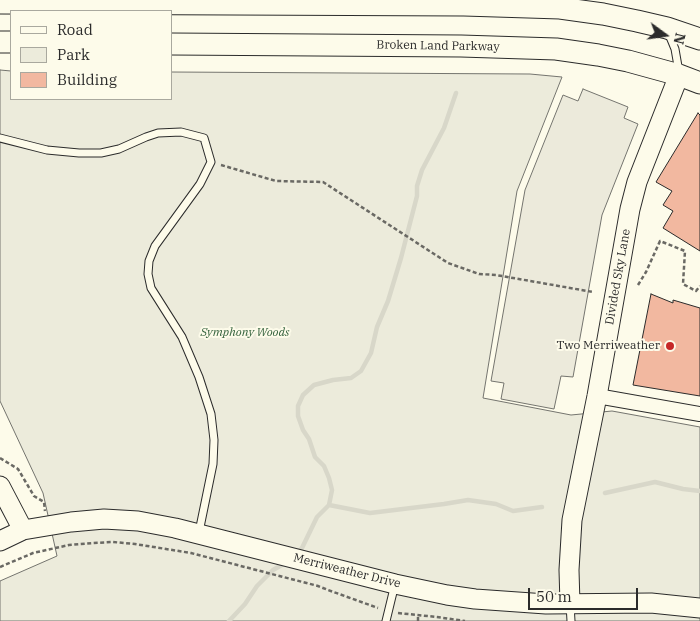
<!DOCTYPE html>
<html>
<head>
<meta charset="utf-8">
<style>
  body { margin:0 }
  #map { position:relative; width:700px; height:621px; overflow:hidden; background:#fdfbea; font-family:"IBM Plex Serif",serif }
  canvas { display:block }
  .legend { position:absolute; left:10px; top:10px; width:162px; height:90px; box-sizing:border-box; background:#fdfbea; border:1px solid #a9a89e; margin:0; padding:6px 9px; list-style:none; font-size:15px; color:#2b2b2b }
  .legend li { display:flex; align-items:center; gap:10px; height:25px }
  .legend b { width:25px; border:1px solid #a9a89e }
  .north { position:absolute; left:640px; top:10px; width:50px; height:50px; -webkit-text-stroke:4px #fdfbea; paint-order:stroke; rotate:104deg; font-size:14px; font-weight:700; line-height:20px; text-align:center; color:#2b2b2b }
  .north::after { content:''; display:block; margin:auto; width:18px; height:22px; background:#2b2b2b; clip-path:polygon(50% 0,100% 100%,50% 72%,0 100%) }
  .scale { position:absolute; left:528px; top:588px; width:110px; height:22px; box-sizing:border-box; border:2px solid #2b2b2b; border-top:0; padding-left:6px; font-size:15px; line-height:18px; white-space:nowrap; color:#2b2b2b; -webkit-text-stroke:4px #fdfbea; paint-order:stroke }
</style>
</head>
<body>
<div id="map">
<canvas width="700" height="621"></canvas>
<ul class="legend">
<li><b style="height:6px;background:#fdfbea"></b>Road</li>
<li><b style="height:14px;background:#ecebdb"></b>Park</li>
<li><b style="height:14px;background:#f2b8a0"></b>Building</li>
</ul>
<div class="north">N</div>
<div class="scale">50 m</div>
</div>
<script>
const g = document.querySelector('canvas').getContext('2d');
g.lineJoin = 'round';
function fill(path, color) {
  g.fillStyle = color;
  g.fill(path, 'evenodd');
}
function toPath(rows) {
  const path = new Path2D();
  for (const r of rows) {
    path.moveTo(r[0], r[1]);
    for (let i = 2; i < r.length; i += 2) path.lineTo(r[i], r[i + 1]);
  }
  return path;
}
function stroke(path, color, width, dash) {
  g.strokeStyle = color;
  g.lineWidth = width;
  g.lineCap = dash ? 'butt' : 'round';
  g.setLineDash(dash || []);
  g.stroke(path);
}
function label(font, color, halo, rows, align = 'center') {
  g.font = font + ' "IBM Plex Serif",serif';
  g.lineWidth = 4;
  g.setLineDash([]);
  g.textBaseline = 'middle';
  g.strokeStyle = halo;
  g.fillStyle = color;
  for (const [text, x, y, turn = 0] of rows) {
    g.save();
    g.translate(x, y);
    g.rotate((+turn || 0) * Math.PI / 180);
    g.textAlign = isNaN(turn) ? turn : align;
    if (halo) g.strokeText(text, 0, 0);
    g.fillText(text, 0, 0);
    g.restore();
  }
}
const green = toPath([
  [0,70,11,71,11,99,171,99,171,72,530,74,562,77,517,191,483,398,571,415,612,411,700,427,700,621,0,621,0,581,57,556,43,493,0,401,0,70]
]);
const parking = toPath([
  [583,89,628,107,624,118,638,124,602,215,573,377,561,376,554,409,501,399,504,383,491,381,525,190,563,95,578,101,583,89]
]);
const stream = toPath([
  [605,493,655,482,683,489,700,491],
  [329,505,370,513,444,504,468,500,496,504,513,511,542,507],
  [296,554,302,548,317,517,329,505,332,490,329,478,324,466,315,457,309,439,303,430,298,416,298,406,303,395,314,385,333,380,351,378,361,371,371,353,377,327,388,301,401,258,417,196,417,186,422,170,444,128,456,93],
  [229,621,245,604,257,586,273,570,287,562]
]);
const building = toPath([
  [698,113,700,115,700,251,663,228,673,211,663,205,672,191,656,182,698,113],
  [651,294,673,303,673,300,700,308,700,396,633,385,651,294]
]);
const path = toPath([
  [221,165,276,181,323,182,448,263,479,274,496,275,593,292],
  [638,285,646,272,660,241,685,251,683,284,696,291,700,286],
  [0,458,18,469,34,496,44,502,45,511],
  [0,567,33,553,69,545,93,543,113,542,135,544,191,553,318,586,328,590,378,608],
  [398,613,437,617,465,621],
  [418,621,418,615]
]);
const lane = toPath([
  [668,32,675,49,679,72],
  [0,138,47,150,79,153,101,153,119,149,146,137,158,133,181,132,204,138,211,162,200,184,155,246,149,261,148,274,151,288,182,337,199,377,211,414,214,440,213,464,199,532],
  [570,604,571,621],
  [386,621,395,584]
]);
const street = toPath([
  [597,396,700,414]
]);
const secondary = toPath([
  [0,486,23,530],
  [0,541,23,530,71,522,104,519,138,521,175,528,395,584,447,595,475,599,546,604,651,603,700,608],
  [570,604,569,570,572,520,597,396,630,209,637,182,679,75]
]);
const primary = toPath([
  [0,3,464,5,560,8,603,14,637,21,667,28,700,39],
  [0,42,11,42],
  [171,44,461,46,556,49,598,55,628,61,679,75,700,83]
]);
const markers = [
  [670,346,5,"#c62828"]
];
const streetNames = [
  ["Broken Land Parkway",438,46,1],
  ["Divided Sky Lane",618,277,-80],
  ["Merriweather Drive",347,571,14]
];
const parkNames = [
  ["Symphony Woods",245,333]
];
const poiNames = [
  ["Two Merriweather",660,346]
];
fill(green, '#ecebdb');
stroke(green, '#74746e', 1);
fill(parking, '#eceadb');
stroke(parking, '#74746e', 1);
stroke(stream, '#d8d7c9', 4.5);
fill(building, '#f2b8a0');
stroke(building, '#2b2b2b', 1);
stroke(lane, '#2b2b2b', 9);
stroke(street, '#2b2b2b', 16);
stroke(secondary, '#2b2b2b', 21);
stroke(primary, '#2b2b2b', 23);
stroke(path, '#6a6964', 2.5, [4, 2.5]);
stroke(lane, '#fdfbea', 7);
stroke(street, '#fdfbea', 14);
stroke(secondary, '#fdfbea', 19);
stroke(primary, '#fdfbea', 21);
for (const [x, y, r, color] of markers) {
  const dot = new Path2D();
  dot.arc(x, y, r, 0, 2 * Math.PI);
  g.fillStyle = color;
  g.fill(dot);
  stroke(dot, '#fdfbea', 2);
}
label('12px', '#2b2b2b', '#fdfbea', streetNames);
label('italic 12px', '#34623c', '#fdfbea', parkNames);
label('12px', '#2b2b2b', '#fdfbea', poiNames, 'right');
</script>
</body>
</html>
